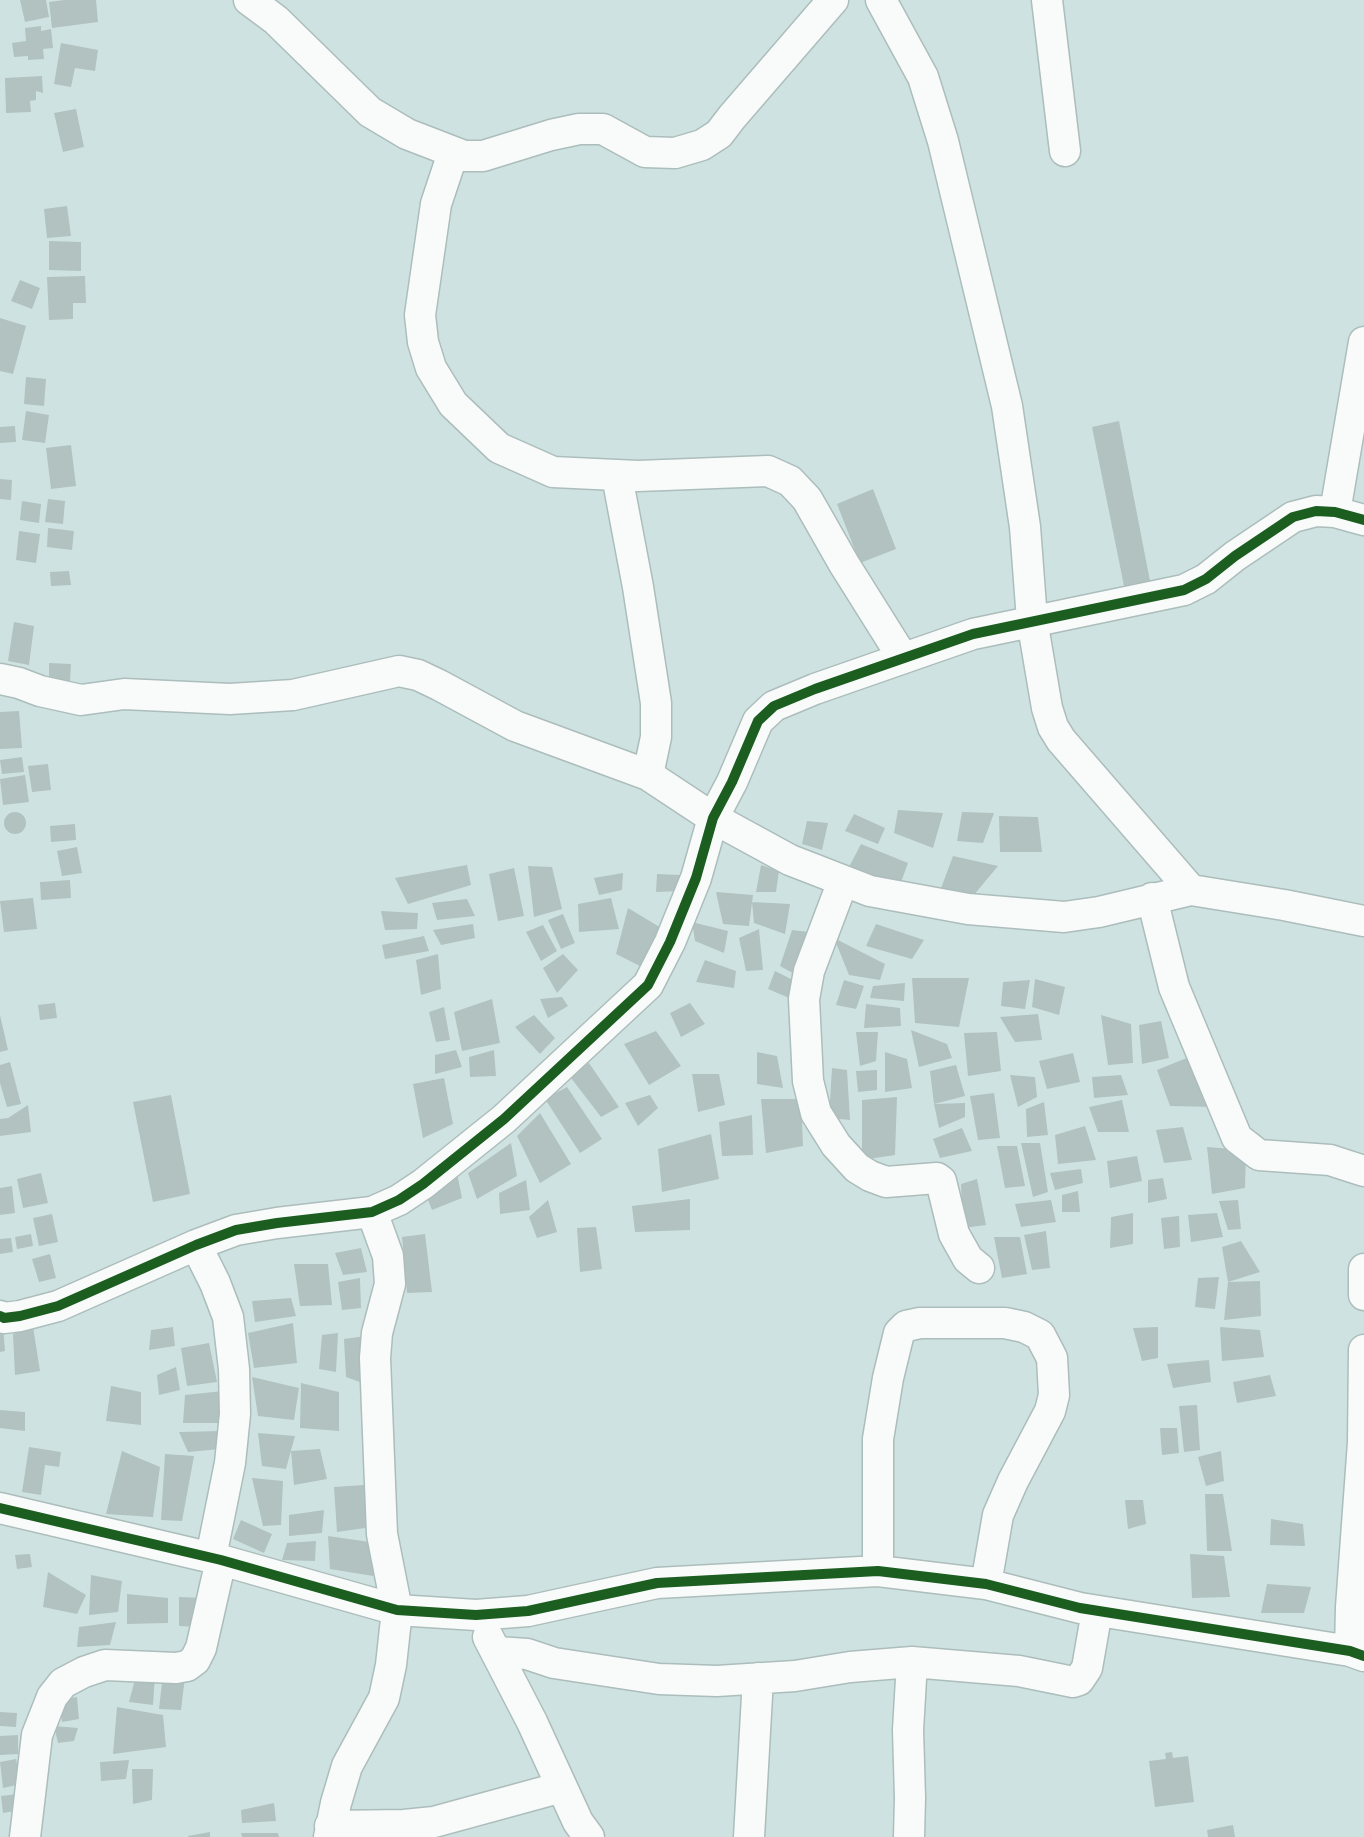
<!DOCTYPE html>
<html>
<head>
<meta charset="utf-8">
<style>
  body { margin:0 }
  canvas { display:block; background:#cee3e1 }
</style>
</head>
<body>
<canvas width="1364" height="1837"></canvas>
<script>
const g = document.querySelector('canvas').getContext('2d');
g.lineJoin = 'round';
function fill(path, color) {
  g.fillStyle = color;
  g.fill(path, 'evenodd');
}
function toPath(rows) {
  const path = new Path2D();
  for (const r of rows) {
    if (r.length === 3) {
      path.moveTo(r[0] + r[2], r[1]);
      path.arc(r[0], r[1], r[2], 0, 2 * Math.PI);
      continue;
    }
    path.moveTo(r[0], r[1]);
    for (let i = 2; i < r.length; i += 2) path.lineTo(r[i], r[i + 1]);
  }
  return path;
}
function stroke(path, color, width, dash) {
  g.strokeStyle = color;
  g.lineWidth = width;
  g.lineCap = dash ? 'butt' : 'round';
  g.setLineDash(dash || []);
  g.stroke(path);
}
const building = toPath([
  [20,0,46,0,49,17,25,22],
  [64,0,96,0,98,22,52,28,49,2],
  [41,26,41,31,51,29,53,48,43,49,44,59,28,60,28,56,14,57,12,43,26,41,25,28],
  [61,43,98,50,95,71,75,68,71,87,54,84],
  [42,76,43,93,36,91,36,100,30,101,31,112,6,113,5,78],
  [76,109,84,147,63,152,54,113],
  [67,206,71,236,47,238,44,209],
  [49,241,81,242,81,271,49,270],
  [85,276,86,303,73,303,73,319,49,320,47,277],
  [20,280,40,288,32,309,11,301],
  [0,318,26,326,13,374,0,371],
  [26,377,46,379,44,406,24,404],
  [26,411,49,415,45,443,22,440],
  [1119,421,1150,581,1124,586,1092,427],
  [15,426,16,442,0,443,0,427],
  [71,445,76,486,51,489,46,448],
  [0,479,12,480,11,500,0,499],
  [873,489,896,549,860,563,837,504],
  [48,499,65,501,63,524,45,522],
  [22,501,41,504,39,523,20,520],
  [48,528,74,531,72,550,47,547],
  [19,531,40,534,36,563,16,560],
  [69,571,71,585,51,586,50,572],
  [14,622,34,626,29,665,8,661],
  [49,663,71,664,70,682,49,681],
  [19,711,22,748,0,749,0,712],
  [22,757,24,772,2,774,0,760],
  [48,764,51,790,32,792,28,766],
  [25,775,29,802,3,805,0,779],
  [898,810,943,813,933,848,894,833],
  [15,823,11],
  [962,812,994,813,983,843,957,841],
  [854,814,885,828,878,844,845,831],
  [999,816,1038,817,1042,852,1000,852],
  [807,821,828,823,822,850,802,844],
  [75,824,76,840,51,842,50,826],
  [861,844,908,863,899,888,849,867],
  [77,847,82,873,62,876,57,851],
  [953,856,998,866,973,896,940,891],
  [467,865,471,885,408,904,395,878],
  [761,865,779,871,776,892,756,892],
  [528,866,552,867,562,909,534,917],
  [514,868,524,916,498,921,489,874],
  [623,873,622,890,599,895,594,878],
  [657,874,680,875,681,891,656,892],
  [70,880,71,898,41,900,40,882],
  [716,892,753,895,749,926,723,924],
  [33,898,37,929,4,932,0,901],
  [611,898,619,929,579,932,578,904],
  [467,899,475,916,437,920,432,903],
  [752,902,790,904,785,934,754,923],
  [628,908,663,929,644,968,616,954],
  [381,911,418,913,417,929,385,930],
  [563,914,575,943,561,949,548,920],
  [692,922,728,931,724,953,695,941],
  [473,924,475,938,441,945,433,930],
  [876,924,924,940,912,959,866,946],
  [543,925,557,951,541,961,526,932],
  [759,929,763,970,746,971,739,938],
  [792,930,817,933,798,976,780,966],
  [424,936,429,951,385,959,382,945],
  [834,938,885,964,880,980,849,975],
  [438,954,441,989,421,995,416,960],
  [563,954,578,970,557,993,543,968],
  [705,960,736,971,734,988,696,982],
  [775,971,797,982,794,1000,768,989],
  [912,978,969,978,959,1027,915,1023],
  [1035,979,1065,987,1059,1015,1032,1007],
  [844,980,864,986,856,1009,836,1005],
  [1030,980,1025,1009,1001,1006,1003,982],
  [905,983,904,1001,870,998,873,986],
  [562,997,568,1006,548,1018,540,999],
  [492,999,500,1043,462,1051,454,1012],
  [55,1003,57,1018,40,1020,38,1005],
  [690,1003,705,1024,681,1037,670,1013],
  [866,1004,900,1008,901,1026,864,1028],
  [444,1007,450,1040,436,1042,429,1012],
  [1038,1014,1042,1040,1015,1042,1000,1017],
  [0,1015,8,1050,0,1052],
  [534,1015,555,1038,540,1054,515,1027],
  [1101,1015,1131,1024,1133,1063,1108,1065],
  [1161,1021,1169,1058,1142,1064,1139,1025],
  [911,1030,947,1044,952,1058,919,1067],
  [656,1031,681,1066,649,1085,624,1044],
  [856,1032,878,1032,876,1061,860,1066],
  [997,1032,1001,1071,968,1076,964,1033],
  [456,1050,462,1067,435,1074,435,1055],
  [494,1050,496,1076,470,1077,469,1057],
  [757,1052,777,1056,783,1088,757,1084],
  [885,1052,907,1059,912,1088,885,1092],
  [1073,1053,1080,1082,1047,1089,1039,1061],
  [1194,1055,1214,1107,1170,1106,1157,1070],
  [10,1062,21,1104,7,1107,0,1083,0,1065],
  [589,1063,619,1107,601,1117,568,1074],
  [956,1065,965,1096,934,1104,965,1103,965,1117,939,1128,934,1104,930,1071],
  [832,1068,847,1070,850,1120,829,1118],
  [877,1070,877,1090,858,1092,856,1071],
  [692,1074,719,1074,725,1105,698,1112],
  [1010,1075,1035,1077,1037,1097,1018,1107],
  [1121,1075,1128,1095,1094,1098,1092,1077],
  [444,1078,453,1124,423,1138,413,1084],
  [567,1087,602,1139,580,1153,545,1099],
  [994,1093,1000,1138,978,1140,970,1096],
  [171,1095,190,1194,153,1202,133,1102],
  [650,1095,658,1108,638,1126,625,1103],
  [897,1097,895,1155,862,1160,862,1100],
  [761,1099,801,1099,803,1146,766,1153],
  [1122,1100,1129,1132,1098,1132,1089,1107],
  [1044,1102,1048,1135,1027,1137,1026,1109],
  [28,1105,31,1132,0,1136,0,1119,8,1118],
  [540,1113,571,1164,540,1183,517,1136],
  [752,1115,753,1155,722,1156,719,1122],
  [1085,1126,1096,1160,1058,1164,1055,1135],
  [1183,1127,1192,1160,1164,1163,1156,1130],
  [962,1128,972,1151,940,1158,933,1139],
  [711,1134,719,1179,662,1192,658,1149],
  [511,1143,517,1176,477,1199,468,1173],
  [1021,1143,1040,1143,1048,1192,1033,1197],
  [997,1146,1017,1146,1025,1186,1005,1188],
  [1207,1147,1246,1150,1245,1188,1212,1194],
  [1137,1156,1142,1181,1110,1188,1107,1161],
  [1081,1169,1083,1183,1055,1190,1050,1173],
  [41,1173,48,1203,23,1208,17,1179],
  [457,1173,462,1198,432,1210,425,1192],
  [1163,1178,1167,1199,1148,1203,1148,1180],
  [977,1179,986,1225,963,1228,961,1184],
  [526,1180,530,1210,500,1214,499,1193],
  [12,1186,15,1213,0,1215,0,1188],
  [1078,1191,1080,1212,1062,1212,1062,1195],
  [690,1199,690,1230,635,1232,632,1206],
  [548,1200,557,1232,537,1238,529,1217],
  [1051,1200,1056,1222,1021,1227,1015,1204],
  [1238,1200,1241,1229,1228,1230,1219,1201],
  [1133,1213,1133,1244,1110,1248,1111,1217],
  [1217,1213,1223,1237,1191,1242,1188,1215],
  [52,1214,58,1242,39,1246,33,1218],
  [1179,1216,1180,1247,1164,1249,1161,1218],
  [596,1227,602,1269,580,1272,577,1228],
  [1046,1231,1050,1268,1032,1270,1024,1235],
  [31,1234,33,1246,17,1249,15,1237],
  [425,1234,432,1292,407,1293,402,1237],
  [994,1237,1020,1237,1027,1274,1002,1278],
  [11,1238,13,1252,0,1254,0,1239],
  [1241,1241,1260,1272,1228,1282,1222,1247],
  [361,1248,367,1272,343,1275,335,1253],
  [50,1254,56,1278,39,1282,32,1259],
  [294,1264,328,1264,332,1305,300,1306],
  [1219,1277,1215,1309,1195,1307,1198,1278],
  [360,1278,361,1308,342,1310,338,1282],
  [1260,1281,1261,1316,1224,1320,1228,1282],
  [291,1298,296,1316,255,1322,252,1301],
  [293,1323,297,1363,254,1368,248,1333],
  [0,1326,3,1326,5,1351,0,1352],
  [33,1327,40,1371,15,1375,13,1334],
  [173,1327,175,1346,149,1350,151,1330],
  [1158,1327,1158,1358,1142,1361,1133,1328],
  [1220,1327,1260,1330,1264,1357,1222,1361],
  [338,1333,336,1372,319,1369,322,1335],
  [366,1336,371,1386,346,1377,344,1339],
  [209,1343,217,1382,187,1386,181,1348],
  [1209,1360,1211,1382,1173,1388,1167,1364],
  [176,1367,180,1390,159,1395,157,1375],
  [1270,1375,1276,1396,1237,1403,1233,1382],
  [252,1377,299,1388,294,1420,258,1416],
  [301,1383,339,1392,339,1431,300,1428],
  [111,1386,141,1392,141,1425,106,1421],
  [223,1391,219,1423,183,1423,185,1395],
  [1197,1405,1200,1450,1184,1452,1179,1406],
  [0,1410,25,1412,25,1431,0,1428],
  [1160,1428,1177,1428,1179,1453,1162,1455],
  [221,1431,220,1449,188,1452,179,1432],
  [258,1433,295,1436,286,1469,262,1466],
  [29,1447,61,1452,59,1467,45,1465,41,1495,22,1492],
  [320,1449,327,1479,294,1485,291,1451],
  [122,1451,160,1467,153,1517,106,1514],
  [1221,1451,1224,1481,1206,1486,1198,1457],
  [165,1454,194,1456,182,1521,161,1520],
  [252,1478,283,1481,281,1525,263,1526],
  [364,1485,372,1527,337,1532,334,1487],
  [1205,1494,1223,1494,1232,1551,1207,1551],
  [1125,1500,1143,1500,1146,1524,1128,1529],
  [324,1510,322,1533,289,1536,289,1515],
  [1271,1519,1303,1524,1305,1546,1270,1545],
  [241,1520,272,1534,264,1553,233,1539],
  [328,1536,377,1543,373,1576,330,1569],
  [316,1541,315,1561,282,1560,287,1543],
  [30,1554,32,1567,17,1569,15,1555],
  [1190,1554,1224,1556,1230,1597,1192,1598],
  [48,1572,86,1595,77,1614,43,1607],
  [91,1575,122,1581,118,1612,89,1615],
  [1267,1584,1311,1587,1304,1613,1261,1613],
  [127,1594,168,1598,168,1623,127,1624],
  [179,1597,204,1598,198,1627,179,1626],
  [116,1622,110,1645,77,1647,79,1627],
  [137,1672,155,1675,153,1705,129,1702],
  [163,1674,185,1677,181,1710,159,1709],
  [77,1697,79,1719,62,1722,59,1700],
  [117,1707,163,1715,166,1747,113,1754],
  [0,1712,17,1713,16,1727,0,1726],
  [54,1726,78,1728,74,1741,58,1743],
  [18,1735,18,1754,0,1755,0,1736],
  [1172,1752,1173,1758,1188,1756,1194,1802,1155,1807,1149,1761,1166,1759,1165,1753],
  [16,1759,21,1784,3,1788,0,1762],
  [129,1760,126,1779,101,1781,100,1762],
  [132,1769,153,1769,152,1800,133,1804],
  [18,1794,20,1810,3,1813,1,1796],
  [274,1803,276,1821,242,1823,241,1810],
  [1233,1825,1235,1837,1208,1837,1207,1830],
  [210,1832,210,1837,188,1837,188,1836],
  [241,1833,278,1833,279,1837,242,1837]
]);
const street = toPath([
  [249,0,276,20,370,112,407,134,464,156,483,156,551,135,579,129,603,129,645,152,675,153,702,145,719,134,732,117,833,0],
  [881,0,923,77,943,141,1007,406,1025,527,1032,620,1047,708,1053,727,1061,740,1191,890,1284,905,1364,921],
  [1047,0,1065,151],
  [453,153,436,204,420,315,423,342,431,368,453,404,499,448,553,472,638,476,768,471,790,481,807,499,844,564,903,658],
  [617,476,638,587,656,703,656,737,648,775],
  [1335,512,1364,342],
  [0,679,19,683,40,691,81,700,124,694,230,699,293,695,399,671,418,675,439,685,515,726,648,775,713,818,790,860,870,891,968,909,1064,917,1099,912,1191,890],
  [843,881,809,971,804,999,808,1081,816,1113,836,1145,857,1168,870,1176,886,1182,937,1178,941,1181,954,1234,968,1259,979,1268],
  [1152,898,1174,987,1237,1138,1259,1155,1330,1160,1364,1171],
  [196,1245,215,1283,228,1317,234,1369,235,1414,230,1463,211,1557],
  [1364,1269,1364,1295],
  [0,1316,4,1318,20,1316,58,1306,196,1245,236,1230,277,1223,372,1212,399,1200,423,1184,504,1119,648,985,670,942,696,878,713,818,732,782,758,721,774,706,815,689,973,634,1184,590,1206,579,1235,556,1293,517,1316,511,1335,512,1364,520],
  [0,1508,221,1560,397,1610,476,1615,528,1611,657,1583,878,1571,986,1584,1080,1608,1350,1651,1364,1656],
  [878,1571,878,1439,888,1378,899,1333,906,1326,920,1323,1005,1323,1024,1327,1040,1335,1052,1358,1054,1395,1050,1411,1013,1481,998,1515,986,1584],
  [488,1637,532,1722,578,1822,589,1837],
  [1350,1651,1351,1607,1363,1442,1364,1350],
  [497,1652,527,1654,554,1663,659,1679,717,1681,795,1676,850,1667,912,1662],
  [330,1826,404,1825,434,1822,562,1787],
  [25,1837,37,1735,52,1697,63,1683,84,1672,105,1665,176,1668,187,1666,195,1660,201,1648,221,1560],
  [329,1837,336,1803,347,1766,384,1698,391,1665,397,1610,382,1534,375,1358,377,1333,390,1284,388,1256,372,1212],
  [749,1837,758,1678],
  [909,1837,910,1798,908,1730,912,1662,1019,1671,1073,1682,1079,1680,1087,1668,1097,1611]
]);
const cycleway = toPath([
  [0,1316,4,1318,20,1316,58,1306,196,1245,236,1230,277,1223,372,1212,399,1200,423,1184,504,1119,648,985,670,942,696,878,713,818,732,782,758,721,774,706,815,689,973,634,1184,590,1206,579,1235,556,1293,517,1316,511,1335,512,1364,520],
  [0,1508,221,1560,397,1610,476,1615,528,1611,657,1583,878,1571,986,1584,1080,1608,1350,1651,1364,1656]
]);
fill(building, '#b1c2c1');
stroke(street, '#acbdbb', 33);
stroke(street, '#f8fbfa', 30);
stroke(cycleway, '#1b5e20', 10);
</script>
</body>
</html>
